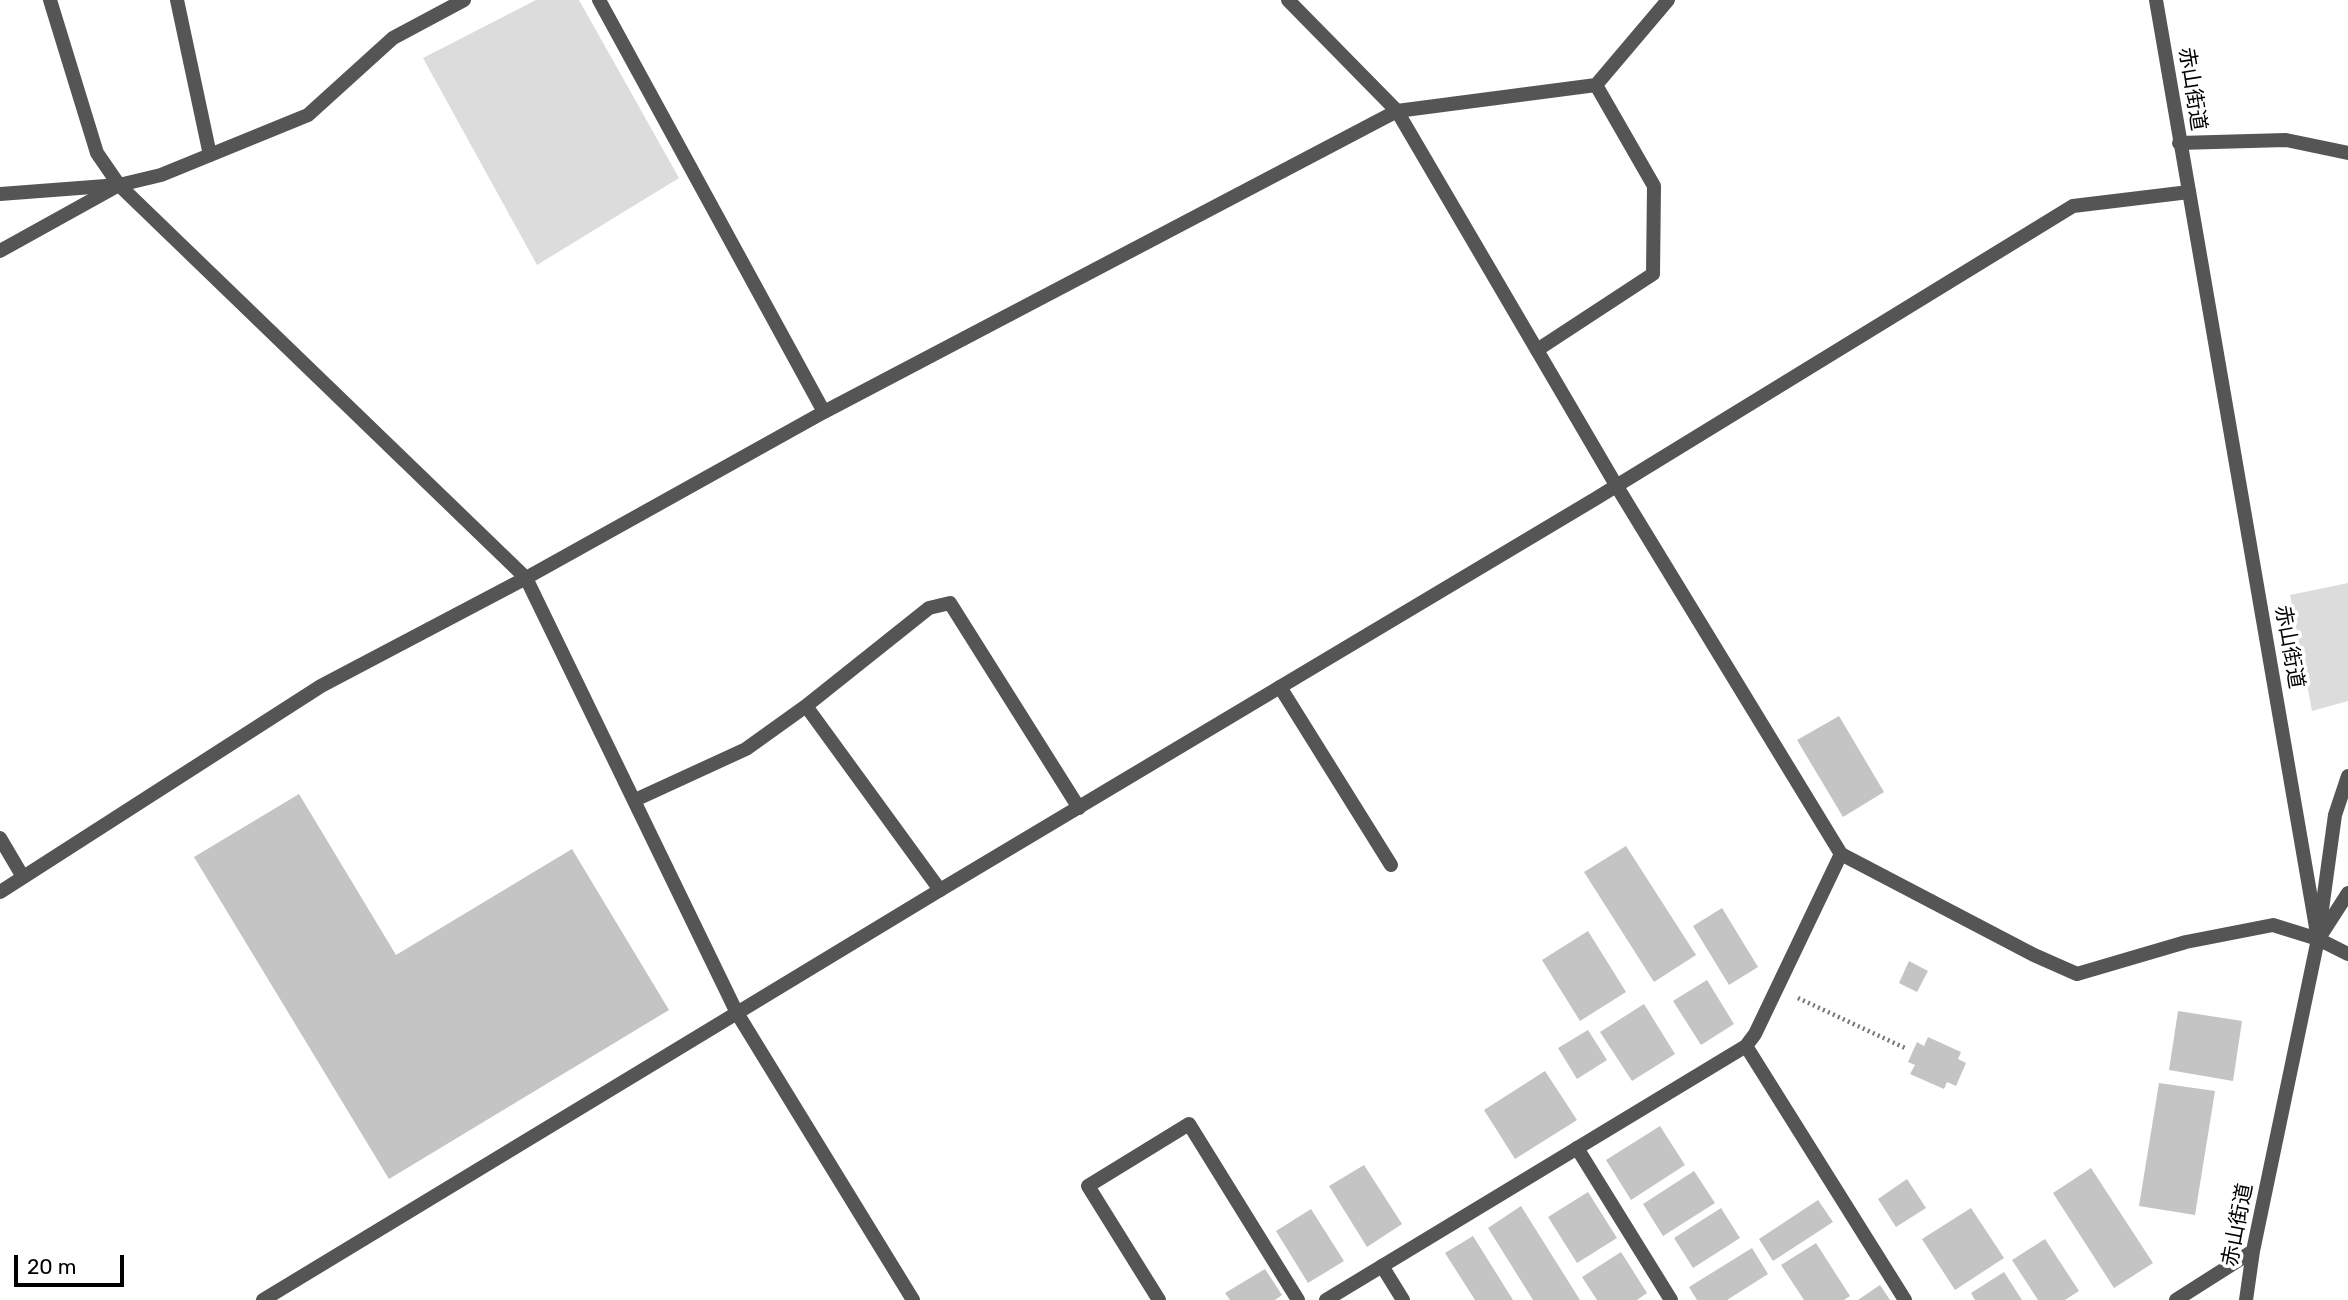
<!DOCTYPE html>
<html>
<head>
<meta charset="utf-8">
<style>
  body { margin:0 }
  #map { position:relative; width:2348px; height:1300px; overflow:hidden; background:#fff; font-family:Rubik,sans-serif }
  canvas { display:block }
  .scale { position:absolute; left:14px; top:1255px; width:110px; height:32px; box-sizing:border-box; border:4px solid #000; border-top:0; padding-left:9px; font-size:21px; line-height:24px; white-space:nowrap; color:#000; -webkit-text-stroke:5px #fff; paint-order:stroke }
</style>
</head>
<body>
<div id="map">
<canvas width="2348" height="1300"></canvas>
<div class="scale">20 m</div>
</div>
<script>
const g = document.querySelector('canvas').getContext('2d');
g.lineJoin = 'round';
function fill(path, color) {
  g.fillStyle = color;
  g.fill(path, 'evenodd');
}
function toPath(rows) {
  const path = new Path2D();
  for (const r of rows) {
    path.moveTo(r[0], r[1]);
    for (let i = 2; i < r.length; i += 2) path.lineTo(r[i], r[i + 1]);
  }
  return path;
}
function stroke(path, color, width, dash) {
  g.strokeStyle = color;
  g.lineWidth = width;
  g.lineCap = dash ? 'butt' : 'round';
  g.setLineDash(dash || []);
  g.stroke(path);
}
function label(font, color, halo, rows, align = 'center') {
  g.font = font + ' Rubik,"Noto Sans JP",sans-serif';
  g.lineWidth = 7;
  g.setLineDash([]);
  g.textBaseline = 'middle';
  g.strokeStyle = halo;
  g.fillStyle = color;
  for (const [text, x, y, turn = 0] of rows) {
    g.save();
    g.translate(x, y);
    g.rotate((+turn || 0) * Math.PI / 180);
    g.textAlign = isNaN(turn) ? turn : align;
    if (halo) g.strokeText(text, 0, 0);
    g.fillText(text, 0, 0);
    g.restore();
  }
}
const green = toPath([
  [536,0,579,0,679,178,537,265,423,58],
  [2348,583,2348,701,2312,711,2290,595]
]);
const building = toPath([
  [1839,716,1884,792,1843,817,1797,740],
  [299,794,396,955,572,849,669,1010,389,1179,194,857],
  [1626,846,1696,955,1654,982,1584,872],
  [1722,908,1758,967,1729,985,1693,926],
  [1588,931,1626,992,1580,1021,1542,960],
  [1909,961,1928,971,1917,992,1899,983],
  [1707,980,1734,1024,1701,1045,1673,1001],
  [1644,1004,1675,1054,1632,1081,1600,1032],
  [2178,1011,2242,1021,2233,1081,2169,1070],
  [1588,1030,1607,1060,1577,1079,1558,1048],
  [1928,1037,1961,1052,1958,1059,1966,1063,1956,1086,1947,1082,1944,1089,1910,1074,1915,1065,1908,1062,1917,1042,1924,1046],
  [1545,1071,1577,1120,1515,1159,1484,1110],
  [2159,1083,2215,1091,2195,1215,2139,1206],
  [1660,1126,1685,1165,1631,1200,1606,1160],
  [1364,1165,1402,1224,1367,1247,1329,1186],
  [2091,1168,2153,1263,2114,1288,2053,1193],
  [1694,1171,1715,1203,1663,1236,1643,1204],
  [1907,1179,1926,1208,1896,1227,1878,1199],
  [1588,1192,1617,1238,1577,1263,1548,1217],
  [1818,1200,1833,1222,1773,1261,1759,1239],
  [1521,1206,1580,1300,1533,1300,1488,1228],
  [1721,1208,1740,1238,1693,1268,1674,1238],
  [1971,1208,2004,1258,1955,1290,1922,1239],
  [1311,1209,1344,1261,1308,1283,1276,1231],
  [1473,1236,1513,1300,1475,1300,1445,1253],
  [2045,1239,2079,1291,2065,1300,2038,1300,2012,1260],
  [1816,1243,1850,1296,1844,1300,1804,1300,1781,1265],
  [1752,1248,1768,1274,1727,1300,1697,1300,1689,1287],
  [1621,1252,1647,1293,1637,1300,1597,1300,1582,1277],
  [1265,1269,1282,1295,1275,1300,1230,1300,1225,1293],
  [2004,1272,2022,1300,1975,1300,1971,1293],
  [1880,1285,1890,1300,1858,1300]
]);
const path = toPath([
  [1798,998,1905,1048]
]);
const service = toPath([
  [177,0,210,155],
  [0,194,119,185],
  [1280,687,1391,865],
  [806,706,929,608,950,603,1079,808],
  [635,800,746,749,806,706,940,890],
  [0,838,23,877],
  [1577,1148,1671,1300],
  [1382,1266,1403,1300],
  [1159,1300,1088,1186,1189,1124,1298,1300]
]);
const minor = toPath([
  [50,0,97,153,119,185,526,578,737,1013,913,1300],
  [599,0,824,412],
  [2179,143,2286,140,2348,153],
  [0,251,119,185,161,175,308,115,393,38,464,0],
  [1537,350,1653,274,1654,186,1596,85],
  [1616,485,1841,854,2034,955,2077,974,2186,942,2273,925,2318,939,2348,954],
  [1841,854,1755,1034,1746,1046,1905,1300],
  [0,892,321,686,526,578,824,412,1397,111,1596,85,1668,0],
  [2319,931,2335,815,2348,776],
  [2321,935,2348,893],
  [263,1300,940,890,1595,499,2073,206,2189,192],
  [1326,1300,1746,1046]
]);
const tertiary = toPath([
  [1288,0,1397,111,1616,485],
  [2156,0,2318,939,2253,1251,2246,1300],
  [2176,1300,2253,1251]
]);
const streetNames = [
  ["赤山街道",2192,89,81],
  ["赤山街道",2289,647,80],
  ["赤山街道",2238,1225,-79]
];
fill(green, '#dcdcdc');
fill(building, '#c4c4c4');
stroke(path, '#777', 4.5, [2, 3.5]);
stroke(service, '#555', 14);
stroke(minor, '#555', 14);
stroke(tertiary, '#555', 14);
label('21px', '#000', '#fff', streetNames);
</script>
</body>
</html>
